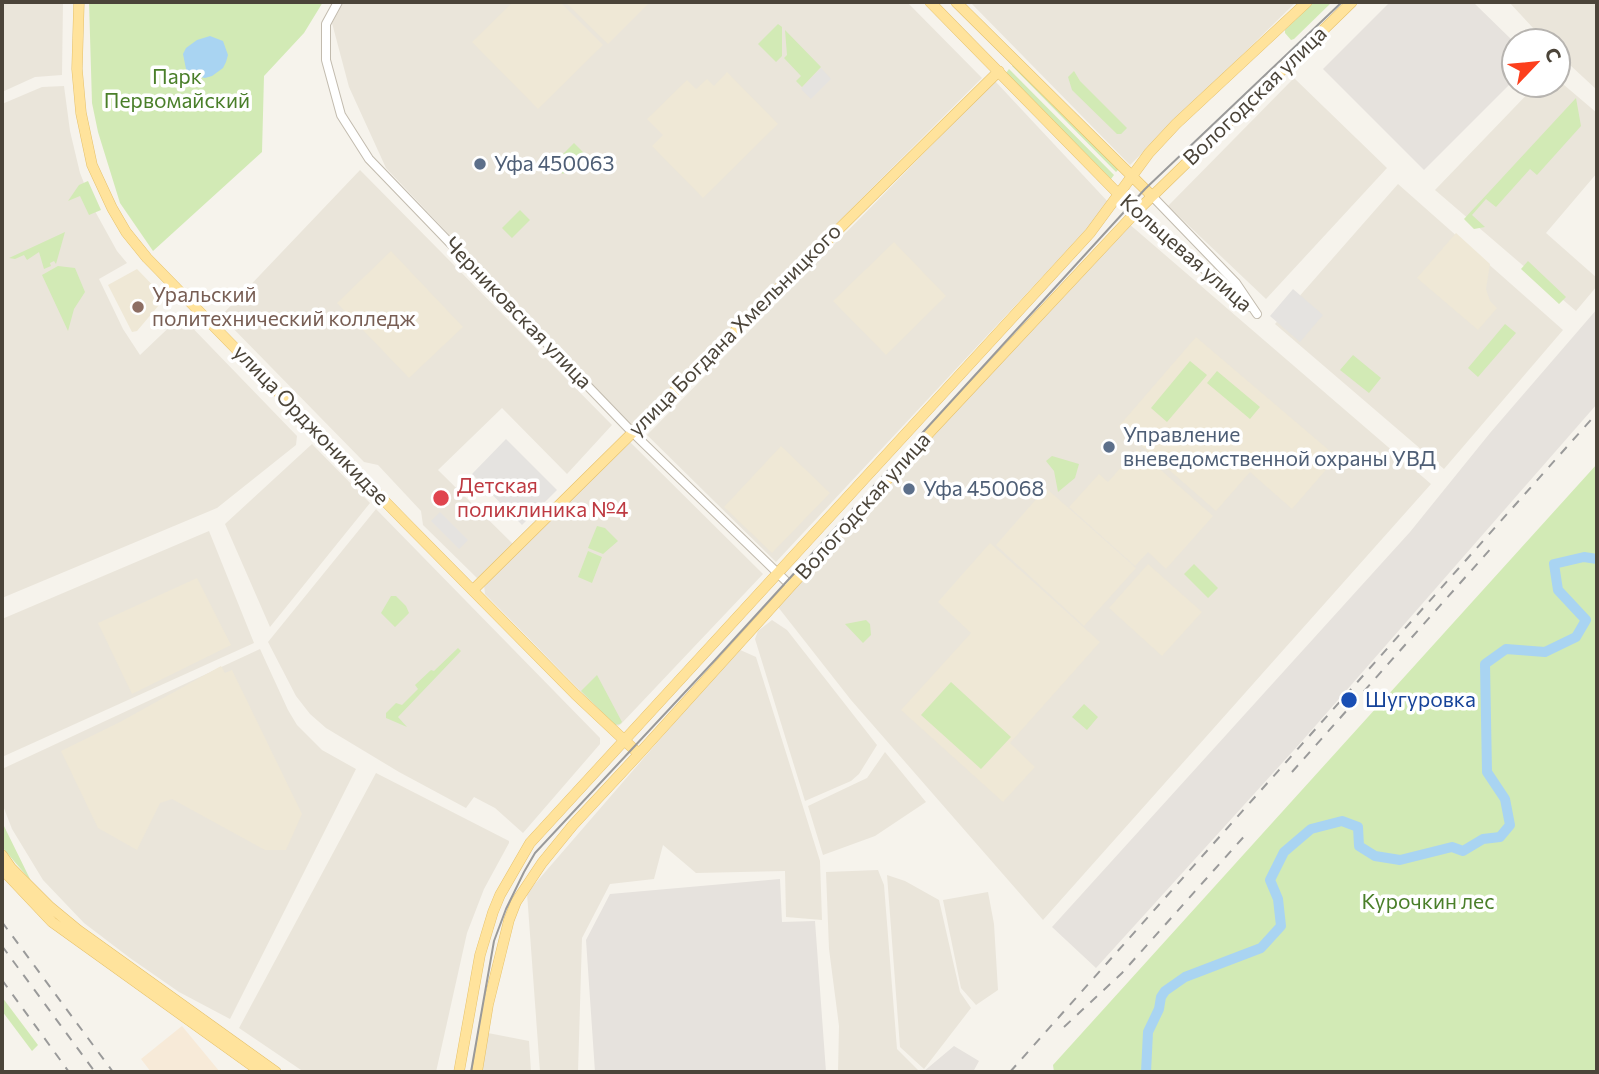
<!DOCTYPE html>
<html>
<head>
<meta charset="utf-8">
<style>
  body { margin:0 }
  #map { position:relative; width:1599px; height:1074px; overflow:hidden; background:#f6f3ec; font-family:Commissioner,sans-serif }
  canvas { display:block }
  .frame { position:absolute; inset:0; border:4px solid #4b4439; pointer-events:none }
  .north { position:absolute; left:1501px; top:28px; width:70px; height:70px; box-sizing:border-box; background:#fff; border:2px solid #b7b4b0; border-radius:50%; rotate:64deg; font-size:19px; font-weight:700; line-height:28px; text-align:center; color:#4b4439 }
  .north::after { content:''; display:block; margin:auto; width:24px; height:32px; background:#fc3f1d; clip-path:polygon(50% 0,100% 100%,50% 72%,0 100%) }
</style>
</head>
<body>
<div id="map">
<canvas width="1599" height="1074"></canvas>
<div class="frame"></div>
<div class="north">С</div>
</div>
<script>
const g = document.querySelector('canvas').getContext('2d');
g.lineJoin = 'round';
function fill(path, color) {
  g.fillStyle = color;
  g.fill(path, 'evenodd');
}
function toPath(rows) {
  const path = new Path2D();
  for (const r of rows) {
    path.moveTo(r[0], r[1]);
    for (let i = 2; i < r.length; i += 2) path.lineTo(r[i], r[i + 1]);
  }
  return path;
}
function stroke(path, color, width, dash) {
  g.strokeStyle = color;
  g.lineWidth = width;
  g.lineCap = dash ? 'butt' : 'round';
  g.setLineDash(dash || []);
  g.stroke(path);
}
function label(font, color, halo, rows, align = 'center') {
  g.font = font + ' Commissioner,sans-serif';
  g.lineWidth = 7;
  g.setLineDash([]);
  g.textBaseline = 'middle';
  g.strokeStyle = halo;
  g.fillStyle = color;
  for (const [text, x, y, turn = 0] of rows) {
    g.save();
    g.translate(x, y);
    g.rotate((+turn || 0) * Math.PI / 180);
    g.textAlign = isNaN(turn) ? turn : align;
    if (halo) g.strokeText(text, 0, 0);
    g.fillText(text, 0, 0);
    g.restore();
  }
}
const residential = toPath([
  [2,2,63,2,62,75,35,77,2,92],
  [344,2,907,2,982,78,632,428,386,168,349,87,332,23],
  [970,2,1296,2,1130,165],
  [1509,2,1597,2,1597,90,1557,53,1557,42,1546,42],
  [1294,78,1387,168,1266,299,1168,206],
  [1557,79,1597,113,1597,173,1546,233,1597,278,1597,286,1576,311,1435,190,1537,84,1557,84],
  [995,81,1110,204,776,562,647,435],
  [64,86,70,131,80,173,96,213,117,251,127,263,99,279,123,329,140,355,181,316,297,436,296,445,217,508,2,598,2,104,42,87],
  [360,170,612,425,567,474,502,408,438,470,513,544,478,579,423,525,421,511,378,465,364,462,221,316],
  [1398,184,1563,330,1444,469,1275,324],
  [1128,223,1431,484,1043,920,851,700,778,607],
  [629,441,763,574,621,724,618,726,611,722,485,594,484,585],
  [312,444,370,503,270,627,225,524],
  [376,509,600,738,600,744,523,833,495,808,474,797,466,808,399,772,326,728,310,714,296,696,268,642],
  [209,531,254,643,2,757,2,619],
  [772,620,787,630,877,745,859,774,851,781,805,801,755,639,758,631],
  [260,649,288,710,297,725,322,750,356,769,230,1019,179,992,130,958,84,923,43,880,12,829,2,803,2,769],
  [738,649,756,657,820,861,822,920,786,917,785,871,696,873,663,845,654,879,610,884,582,938,578,1072,540,1072,527,893],
  [885,752,926,802,875,836,823,855,808,806,867,778],
  [376,773,509,841,509,843,484,889,467,933,436,1072,304,1072,239,1028],
  [878,870,884,885,897,1049,920,1072,838,1072,839,1026,829,949,826,872],
  [887,875,905,881,939,900,960,992,971,1008,924,1069,900,1047],
  [988,892,994,924,998,990,976,1005,961,988,943,900],
  [488,1033,529,1041,531,1072,481,1072]
]);
const commercial = toPath([
  [182,1026,220,1072,151,1072,141,1059]
]);
const industrial = toPath([
  [1390,2,1473,2,1515,43,1515,79,1424,170,1323,69],
  [1597,309,1597,404,1303,740,1096,968,1052,927,1410,532,1490,433],
  [780,879,782,922,815,921,826,1072,595,1072,586,940,610,894],
  [954,1046,979,1061,973,1072,923,1072]
]);
const education = toPath([
  [513,2,560,2,603,45,538,109,472,42],
  [565,2,650,2,608,44],
  [727,72,778,124,703,198,652,146,663,135,647,119,687,80,696,89,707,79,714,86],
  [1456,233,1490,264,1486,289,1490,301,1497,308,1478,330,1417,278],
  [894,242,946,296,886,355,833,301],
  [391,251,463,327,409,378,337,303],
  [137,269,165,298,137,331,132,332,108,285],
  [1196,337,1337,457,1292,509,1250,472,1216,511,1119,426],
  [781,446,830,493,772,553,724,507],
  [1137,449,1213,516,1166,569,1148,552,1135,566,1069,507,1099,474,1108,482],
  [1046,488,1136,568,1084,626,996,545],
  [990,543,1100,642,1010,743,1035,767,1003,802,901,710,971,633,938,602],
  [1148,564,1202,612,1162,656,1109,608],
  [197,578,231,645,132,694,98,623],
  [221,666,225,673,232,670,302,814,286,850,265,850,172,799,160,803,137,850,98,828,61,751,120,722]
]);
const green = toPath([
  [89,2,323,2,304,33,264,76,262,152,153,251,120,203,98,132,92,103],
  [1314,2,1332,2,1294,39,1291,40,1285,33,1285,30],
  [778,24,782,27,782,56,776,62,758,44],
  [785,30,821,67,802,87,796,81,801,76,784,58,787,55],
  [1015,63,1120,168,1116,172,1012,66],
  [1009,69,1114,175,1111,179,1006,73],
  [1074,71,1080,81,1127,128,1121,134,1117,134,1072,90,1068,77],
  [1576,98,1581,126,1537,175,1530,169,1496,207,1486,199,1472,215,1485,227,1474,229,1464,219],
  [574,143,584,153,563,174,553,164],
  [88,181,101,210,89,215,80,196,68,201,79,185],
  [520,210,530,220,512,238,502,228],
  [65,232,56,264,54,261,50,263,51,266,44,269,39,252,27,260,24,255,15,259,9,258],
  [1528,261,1566,297,1559,304,1521,269],
  [58,266,75,268,85,292,74,309,68,331,42,275],
  [1505,324,1516,333,1478,377,1468,368],
  [1353,355,1381,378,1369,393,1340,370],
  [1190,361,1207,375,1167,422,1151,408],
  [1217,371,1260,407,1250,419,1207,383],
  [1052,456,1079,464,1075,478,1058,492,1054,471,1046,461],
  [1597,464,1597,1072,1054,1072,1053,1065],
  [597,526,605,528,618,541,603,554,588,548],
  [588,551,602,557,592,583,578,577],
  [1194,564,1218,588,1208,598,1184,574],
  [391,596,396,596,406,606,409,613,395,627,381,613],
  [866,620,870,624,871,635,863,643,845,624],
  [458,648,461,651,398,717,407,727,386,718,386,713,396,703,402,705,418,689,415,685,431,670,434,671],
  [597,675,622,722,620,724,615,725,581,691],
  [951,682,1011,737,981,769,921,715],
  [1084,704,1098,717,1087,730,1072,717],
  [2,822,31,881,2,847],
  [2,997,38,1045,32,1051,2,1011]
]);
const parking = toPath([
  [821,68,831,79,811,99,801,89],
  [1293,289,1323,315,1300,342,1270,316],
  [506,439,557,490,522,525,472,474],
  [440,512,468,540,459,549,431,521]
]);
const water = toPath([
  [210,36,223,41,228,55,226,62,223,68,212,76,205,78,191,75,186,69,183,54,186,48,197,40]
]);
const river = toPath([
  [1146,1072,1148,1032,1159,1009,1161,997,1165,991,1185,977,1261,948,1281,926,1278,899,1270,880,1284,852,1311,829,1342,821,1358,827,1359,846,1375,856,1400,860,1452,847,1463,851,1483,839,1500,837,1510,825,1505,799,1487,772,1485,664,1506,649,1545,652,1576,637,1586,620,1558,590,1554,564,1584,557,1597,559]
]);
const minor = toPath([
  [338,2,326,24,326,60,341,115,369,159,632,432,791,586],
  [1152,196,1236,283,1257,314],
  [1136,212,1249,307]
]);
const major = toPath([
  [79,2,77,69,81,113,92,165,112,208,126,232,147,258,411,528,575,694,639,754],
  [930,2,1136,212],
  [956,2,1152,196],
  [473,590,999,71],
  [2,855,11,868,49,906,78,930,276,1072],
  [2,869,52,922,261,1072],
  [459,1072,480,955,493,912,500,895,530,843,1090,233,1149,153,1176,124,1307,2],
  [477,1072,488,1005,509,920,516,902,542,863,573,825,639,754,931,431,1136,212,1352,2]
]);
const tram = toPath([
  [471,1072,494,941,506,909,524,872,535,853,715,660,1145,189,1342,2]
]);
const rail = toPath([
  [1292,772,1494,545],
  [2,922,113,1072],
  [2,946,95,1072],
  [2,980,69,1072],
  [1064,1027,1122,973,1248,832],
  [1010,1072,1597,413]
]);
const markers = [
  [480,164,7,"#5c6f8a"],
  [138,307,7,"#8d6e63"],
  [1109,447,7,"#5c6f8a"],
  [909,489,7,"#5c6f8a"],
  [441,498,9,"#e0444e"],
  [1349,700,9,"#1a4fb4"]
];
const parkNames = [
  ["Парк",177,77],
  ["Первомайский",177,101],
  ["Курочкин лес",1428,902]
];
const streetNames = [
  ["Вологодская улица",1255,96,-44],
  ["Кольцевая улица",1186,253,41],
  ["Черниковская улица",518,313,46],
  ["улица Богдана Хмельницкого",735,330,-45],
  ["улица Орджоникидзе",311,425,46],
  ["Вологодская улица",863,506,-48]
];
const serviceNames = [
  ["Уфа 450063",494,164],
  ["Управление",1123,435],
  ["вневедомственной охраны УВД",1123,459],
  ["Уфа 450068",923,489]
];
const educationNames = [
  ["Уральский",152,295],
  ["политехнический колледж",152,319]
];
const healthNames = [
  ["Детская",457,486],
  ["поликлиника №4",457,510]
];
const transitNames = [
  ["Шугуровка",1365,700]
];
fill(residential, '#eae5da');
fill(commercial, '#f7ead8');
fill(industrial, '#e6e2dd');
fill(education, '#efe8d6');
fill(green, '#d2eab5');
fill(parking, '#e5e3e0');
fill(water, '#a9d4f2');
stroke(river, '#a9d4f2', 10);
stroke(minor, '#c2bbae', 10);
stroke(major, '#e6c16a', 11);
stroke(minor, '#fff', 8);
stroke(major, '#ffe39c', 10);
stroke(tram, '#9a9a9a', 2);
stroke(rail, '#9a9a9a', 2, [9, 9]);
for (const [x, y, r, color] of markers) {
  const dot = new Path2D();
  dot.arc(x, y, r, 0, 2 * Math.PI);
  g.fillStyle = color;
  g.fill(dot);
  stroke(dot, '#fff', 2.5);
}
label('21px', '#4a7f2a', '#fff', parkNames);
label('21px', '#4b4439', '#fff', streetNames);
label('21px', '#4e5e75', '#fff', serviceNames, 'left');
label('21px', '#785e54', '#fff', educationNames, 'left');
label('21px', '#be3a42', '#fff', healthNames, 'left');
label('21px', '#164399', '#fff', transitNames, 'left');
</script>
</body>
</html>
